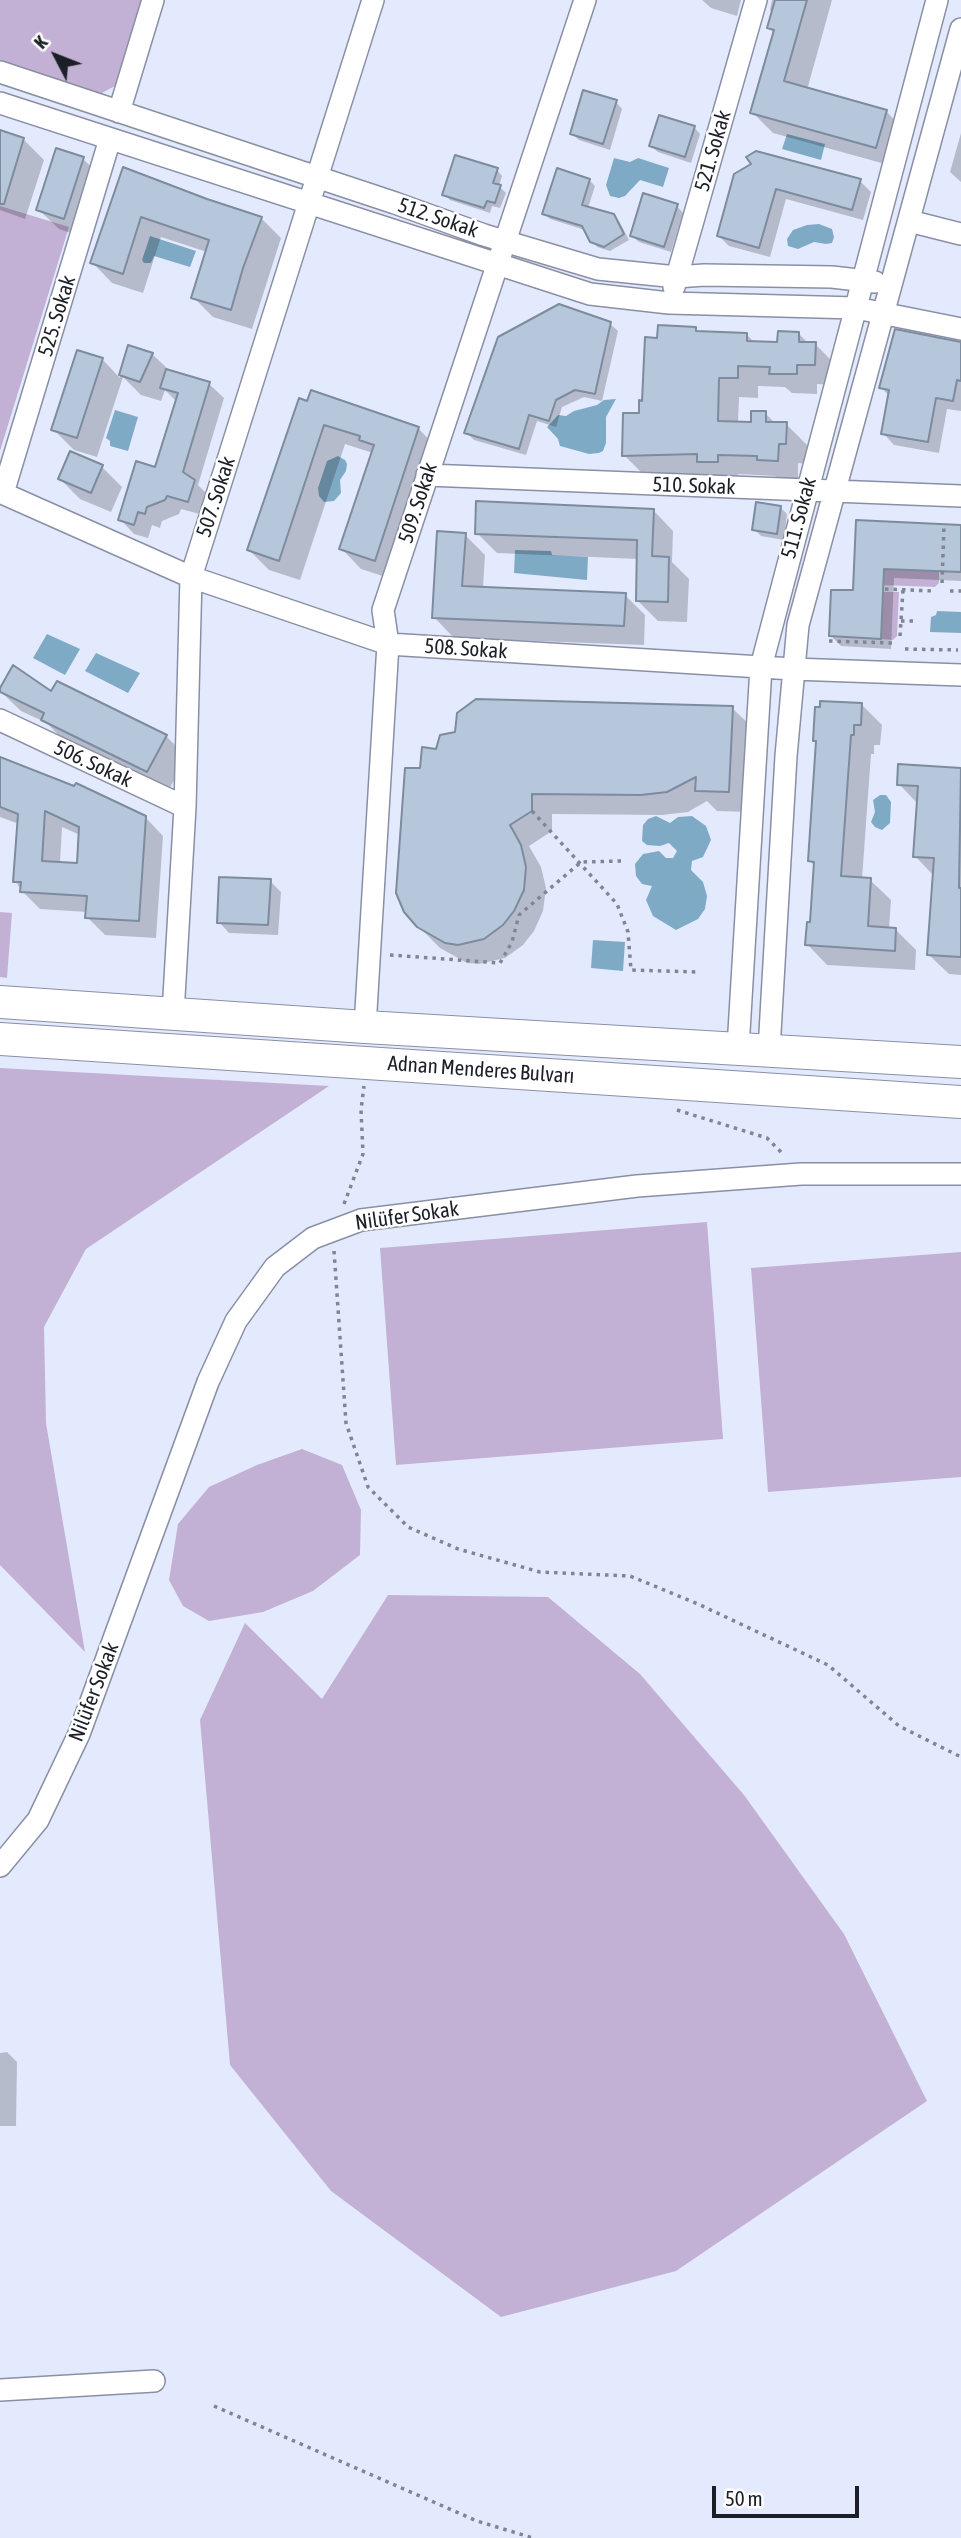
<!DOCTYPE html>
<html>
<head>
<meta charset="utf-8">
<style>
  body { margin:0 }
  #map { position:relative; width:961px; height:2538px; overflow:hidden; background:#e4eafe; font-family:"Asap Condensed",sans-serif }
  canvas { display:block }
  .north { position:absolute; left:21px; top:21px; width:70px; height:70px; -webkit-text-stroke:5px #fff; paint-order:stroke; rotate:312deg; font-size:19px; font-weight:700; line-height:28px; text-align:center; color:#1d1f28 }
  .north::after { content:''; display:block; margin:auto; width:24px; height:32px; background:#1d1f28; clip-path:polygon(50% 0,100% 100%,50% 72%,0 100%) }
  .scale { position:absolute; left:712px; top:2486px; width:147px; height:32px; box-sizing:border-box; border:4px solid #1d1f28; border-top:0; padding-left:9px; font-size:21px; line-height:24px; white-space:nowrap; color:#1d1f28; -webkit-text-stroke:5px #fff; paint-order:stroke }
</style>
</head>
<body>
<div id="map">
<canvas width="961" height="2538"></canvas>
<div class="north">K</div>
<div class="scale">50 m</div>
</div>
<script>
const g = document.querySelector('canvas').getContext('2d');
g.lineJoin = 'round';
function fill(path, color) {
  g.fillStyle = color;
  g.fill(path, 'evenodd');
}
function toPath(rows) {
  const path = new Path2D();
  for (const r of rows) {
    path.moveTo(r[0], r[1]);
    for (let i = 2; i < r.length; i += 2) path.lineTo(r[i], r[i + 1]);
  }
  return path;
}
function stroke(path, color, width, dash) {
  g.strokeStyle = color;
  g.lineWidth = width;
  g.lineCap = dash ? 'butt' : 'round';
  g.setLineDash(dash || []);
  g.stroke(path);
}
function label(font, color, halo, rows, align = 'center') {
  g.font = font + ' "Asap Condensed",sans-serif';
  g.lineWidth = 5;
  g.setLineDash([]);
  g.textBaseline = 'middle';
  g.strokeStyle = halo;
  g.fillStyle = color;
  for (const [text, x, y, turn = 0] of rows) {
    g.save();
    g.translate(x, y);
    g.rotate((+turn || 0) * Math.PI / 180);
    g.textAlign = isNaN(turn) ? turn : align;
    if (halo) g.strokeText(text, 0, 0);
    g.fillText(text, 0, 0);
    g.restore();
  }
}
const green = toPath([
  [0,0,145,0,117,85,100,94,0,60],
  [0,206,69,227,0,451],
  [854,567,939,571,939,583,935,587,853,584],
  [883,592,899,592,897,636,893,640,881,639],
  [0,912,12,913,7,978,0,977],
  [0,1068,329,1086,86,1249,44,1327,46,1423,85,1652,0,1565],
  [707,1222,723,1439,396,1465,380,1248],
  [961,1252,961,1477,768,1492,751,1268],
  [302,1449,342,1465,361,1510,360,1555,313,1591,263,1612,209,1621,183,1606,169,1580,178,1524,209,1487,257,1465],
  [388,1595,548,1597,640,1674,744,1795,844,1934,927,2101,676,2271,501,2317,331,2191,230,2065,200,1720,245,1623,322,1699]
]);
const water = toPath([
  [787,134,825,144,821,160,782,149],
  [614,158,630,162,638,158,669,168,663,187,640,180,625,196,619,198,610,196,606,185],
  [819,224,832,229,834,237,832,243,826,244,814,242,798,249,788,246,787,239,793,230,807,225],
  [150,236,196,251,190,267,154,256,151,263,144,263,142,260],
  [616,399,606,417,606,443,603,451,599,453,589,454,560,446,558,439,547,427,558,415,566,416,574,411,597,405,604,400],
  [115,410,138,417,128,451,110,446,110,441,106,438],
  [338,456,345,460,347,464,346,471,340,480,341,493,334,501,324,502,319,496,318,488,327,461],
  [515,550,551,551,552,555,588,557,587,580,514,573],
  [937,611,961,612,961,633,930,632,931,617,936,615],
  [47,634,80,649,65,675,33,658],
  [96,653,140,673,128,693,85,671],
  [880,795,886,795,891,802,890,823,882,830,875,827,871,822,875,812,873,800],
  [656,816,670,823,678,817,692,816,706,826,711,840,703,857,692,861,691,870,703,882,707,896,705,909,698,919,676,930,653,916,646,900,652,886,642,884,636,876,635,864,643,854,659,851,666,858,673,858,677,851,669,843,660,846,647,845,642,841,643,825,648,819],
  [593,940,625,942,623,971,591,968]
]);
const shadow = toPath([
  [702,0,741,0,737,16,711,8],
  [772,0,832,0,807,90,886,111,906,132,896,167,773,133,752,112,775,34,769,28,773,13,770,10],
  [616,102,622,109,610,150,579,140,572,134],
  [694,127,700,134,691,163,658,152,651,146],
  [0,132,23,139,44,160,25,219,0,210],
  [961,133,961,182,950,172],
  [83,159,104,179,85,238,59,229,38,209],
  [124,169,206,201,261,218,281,238,252,329,213,317,193,297,207,252,161,237,143,293,112,283,92,262],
  [497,170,502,176,499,186,506,193,500,208,492,206,490,213,450,200,444,194],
  [736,175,860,181,871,192,863,220,786,199,770,257,729,246,719,236],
  [589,180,595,186,588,208,613,215,619,221,629,240,610,251,597,247,585,230,550,219,544,214],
  [677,206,683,213,671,252,639,242,632,236],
  [610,324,618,331,602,401,584,397,562,407,556,427,537,421,526,455,474,440,466,432],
  [695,328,699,332,746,334,755,343,779,344,798,333,809,344,815,344,835,364,835,385,817,384,817,394,792,393,785,387,758,386,758,398,739,397,738,423,752,423,765,413,776,424,786,424,807,445,806,464,798,463,798,481,779,480,775,476,738,474,737,481,719,481,712,474,644,475,624,455,641,415,659,340],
  [961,343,961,411,947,409,939,453,894,445,883,433,889,396,881,387],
  [129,347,152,354,171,372,209,384,224,398,198,485,209,496,203,515,181,509,179,514,162,521,160,528,152,525,148,538,134,534,120,519,157,469,177,402,165,390,161,401,141,395,123,377,97,457,74,450,53,429,102,359,120,378],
  [308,403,418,428,438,449,395,580,361,569,341,548,373,453,345,444,300,580,269,570,249,550],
  [102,467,122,487,111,512,80,499,60,479],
  [781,508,787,514,784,540,761,536,754,529],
  [653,510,673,531,672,562,689,579,687,622,658,621,638,601,639,559,497,553,477,533],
  [858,522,961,526,961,581,894,578,891,649,841,646,831,636,854,592],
  [465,535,485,555,483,588,625,595,645,615,644,645,454,638,434,617],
  [58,683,166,736,187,757,168,791,63,740,47,723,21,711,0,691,51,693],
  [861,704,882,725,880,745,874,745,874,754,871,754,862,879,870,880,891,900,889,929,896,930,916,950,915,970,827,965,807,944,812,924,816,867,810,861,818,743,815,740],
  [732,708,753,728,748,812,717,811,707,801,688,812,662,815,552,814,552,831,529,846,541,867,546,888,543,911,534,931,523,945,505,958,479,964,467,963,440,948,418,926,422,769,437,750],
  [0,759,145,817,163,836,156,938,105,935,87,917,87,912,40,909,22,891,15,881,19,824,0,817],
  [62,827,80,835,79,865,60,863],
  [900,766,961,769,961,975,949,974,929,955,934,876,915,856,918,804,899,784],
  [270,881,281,892,278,935,229,933,219,922],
  [7,2052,17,2062,16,2126,0,2126,0,2053]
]);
const building = toPath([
  [775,0,807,0,784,81,887,110,876,148,750,113,774,30,767,28,775,0],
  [583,90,617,100,603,144,570,134,583,90],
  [659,115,695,126,685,157,649,146,659,115],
  [0,130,24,138,4,204,0,204,0,130],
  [56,148,84,157,64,219,36,210,56,148],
  [756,151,861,179,852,210,776,189,759,248,717,236,734,174,751,164,746,157,756,151],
  [455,155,498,168,493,183,501,185,495,203,487,201,484,208,442,195,455,155],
  [123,167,207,199,262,217,243,268,231,310,191,298,209,240,141,217,123,274,90,263,123,167],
  [557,168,590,179,582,205,614,214,624,234,604,247,590,242,582,226,542,214,557,168],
  [643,193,678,204,664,247,630,236,643,193],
  [559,304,611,322,595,394,575,390,556,400,549,421,529,415,519,449,464,433,498,337,559,304],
  [658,325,696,327,696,331,747,333,747,341,777,342,778,331,799,332,799,342,816,342,815,365,797,365,797,374,769,374,770,367,738,366,738,378,719,378,718,421,751,422,751,411,766,411,766,422,787,422,786,444,779,444,778,461,757,460,757,456,718,455,718,462,697,462,697,454,622,456,623,413,639,413,639,400,642,401,645,337,657,338,658,325],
  [895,329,961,342,961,381,957,380,953,401,936,398,928,442,881,434,889,390,879,388,895,329],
  [128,345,153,353,140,382,119,375,128,345],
  [77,350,103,358,77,438,51,430,77,350],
  [166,369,210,382,183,472,195,480,188,502,167,496,165,500,147,507,145,514,138,512,134,525,118,520,136,461,155,467,178,393,160,388,166,369],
  [311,390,419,427,375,561,339,549,374,445,359,440,360,436,324,425,279,561,247,550,299,398,307,401,311,390],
  [70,451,103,465,91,493,58,479,70,451],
  [476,501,654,509,652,556,669,557,668,602,636,601,637,540,475,534,476,501],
  [756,502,781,506,777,534,752,530,756,502],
  [856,520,961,525,961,572,884,569,881,639,829,636,831,590,853,590,856,520],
  [437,531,466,533,462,586,626,593,624,626,432,618,437,531],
  [13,665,51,691,57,681,167,735,147,772,41,720,44,713,0,692,0,688,13,665],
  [476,699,733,706,729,792,695,791,696,777,667,792,641,795,532,794,532,811,510,825,521,845,526,867,524,890,514,911,503,925,484,939,458,945,445,943,417,927,404,912,396,893,405,768,420,768,422,747,436,749,440,735,455,732,457,713,476,699],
  [820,701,862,703,861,725,854,725,854,735,851,735,841,876,871,878,868,926,896,928,895,951,805,945,807,922,810,922,814,862,808,861,816,741,813,741,815,707,820,707,820,701],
  [0,757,74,786,76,783,146,816,139,921,85,918,87,896,20,892,21,882,13,882,18,814,0,807,0,757],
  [45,811,79,827,77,863,42,861,45,811],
  [898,764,961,768,959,888,961,888,961,957,927,955,934,858,913,857,918,786,897,785,898,764],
  [219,877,271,879,268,925,217,923,219,877]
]);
const path = toPath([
  [942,583,944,526],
  [885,589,934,591],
  [950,591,961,591],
  [901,621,915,621],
  [900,636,903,590],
  [829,641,892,643],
  [905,649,958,650],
  [532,811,617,904,628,932,631,970,697,972],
  [390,955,500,963,512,942,519,915,581,862,621,861],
  [677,1110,767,1138,784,1155],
  [344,1204,363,1154,361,1110,364,1086],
  [334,1251,346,1423,368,1487,408,1527,458,1549,540,1572,630,1576,698,1604,828,1665,899,1726,961,1757],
  [214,2406,477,2521,533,2538]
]);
const minor = toPath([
  [0,72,395,203,484,235,598,269,677,277,704,275,832,277,875,282],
  [0,103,590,294,669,303,856,308,961,329],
  [119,112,153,0],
  [909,221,961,234],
  [674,287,756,0],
  [427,475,961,496],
  [0,492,191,577,388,644,793,669,961,675],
  [3,493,110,139],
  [0,720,185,807],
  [173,1014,185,807,191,577,373,0],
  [365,1027,388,644,383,610,585,0],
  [738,1048,761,667,937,0],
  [769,1050,786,756,798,625,961,29],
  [0,1866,38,1820,79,1734,208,1382,236,1321,275,1267,313,1238,361,1220,637,1186,801,1174,961,1174],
  [0,2390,154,2381]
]);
const secondary = toPath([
  [0,1002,365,1027,961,1062],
  [0,1039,961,1102]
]);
const streetNames = [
  ["521. Sokak",713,151,-74],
  ["512. Sokak",438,218,19],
  ["525. Sokak",57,316,-73],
  ["510. Sokak",694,486,2],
  ["507. Sokak",216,497,-72],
  ["509. Sokak",418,503,-72],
  ["511. Sokak",799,518,-75],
  ["508. Sokak",466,649,4],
  ["506. Sokak",93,764,25],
  ["Adnan Menderes Bulvarı",481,1070,4],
  ["Nilüfer Sokak",407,1216,-8],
  ["Nilüfer Sokak",94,1692,-69]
];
fill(green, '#c3b1d5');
fill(water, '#7faac6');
fill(shadow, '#0003');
fill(building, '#b7c7db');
stroke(building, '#7c8b9e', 2);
stroke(minor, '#898fa5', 24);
stroke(secondary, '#898fa5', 34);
stroke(path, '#808493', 3.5, [3.5, 5]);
stroke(minor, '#fff', 21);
stroke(secondary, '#fff', 32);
label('21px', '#1d1f28', '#fff', streetNames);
</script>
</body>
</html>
